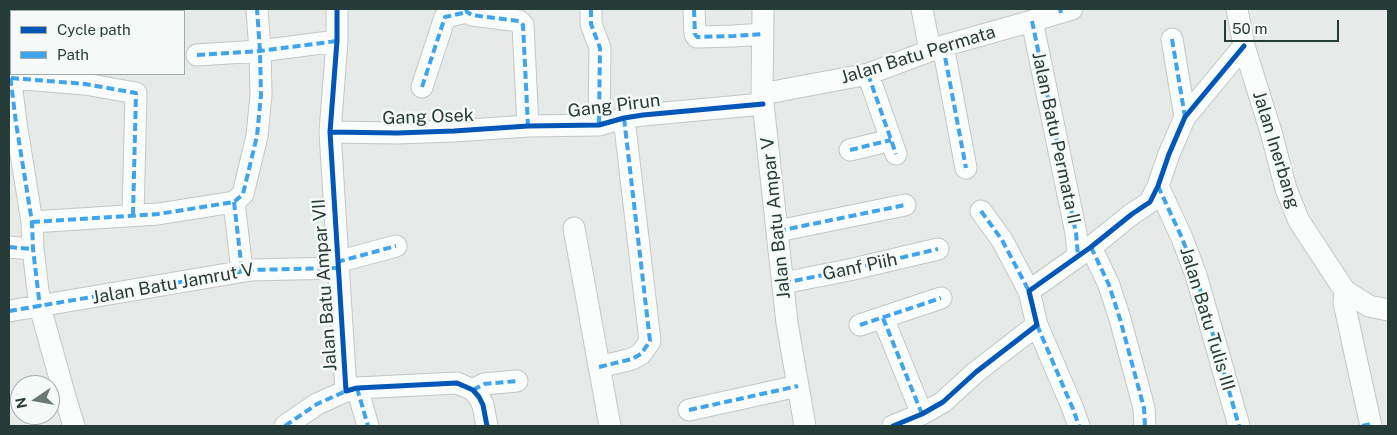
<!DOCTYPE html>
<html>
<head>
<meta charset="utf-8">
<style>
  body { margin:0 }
  #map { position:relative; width:1397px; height:435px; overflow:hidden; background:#e6ebe9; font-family:"Public Sans",sans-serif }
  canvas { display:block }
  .frame { position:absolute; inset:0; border:10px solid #263c38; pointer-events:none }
  .legend { position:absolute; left:10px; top:10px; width:175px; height:65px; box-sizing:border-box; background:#f5f9f7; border:1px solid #a2adab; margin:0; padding:6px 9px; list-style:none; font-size:15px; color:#263c38 }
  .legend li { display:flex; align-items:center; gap:10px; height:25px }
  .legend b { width:25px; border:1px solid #a2adab }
  .north { position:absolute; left:10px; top:375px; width:50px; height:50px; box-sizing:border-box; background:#f5f9f7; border:1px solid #a2adab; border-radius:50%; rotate:258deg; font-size:14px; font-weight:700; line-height:20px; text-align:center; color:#263c38 }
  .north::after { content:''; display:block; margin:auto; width:18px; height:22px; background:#697976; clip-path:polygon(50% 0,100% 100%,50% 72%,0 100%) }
  .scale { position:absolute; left:1224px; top:20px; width:115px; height:22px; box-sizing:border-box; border:2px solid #263c38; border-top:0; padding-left:6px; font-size:15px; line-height:18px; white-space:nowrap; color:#263c38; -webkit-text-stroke:4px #f5f9f7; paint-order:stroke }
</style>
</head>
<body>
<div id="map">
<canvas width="1397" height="435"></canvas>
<div class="frame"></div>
<ul class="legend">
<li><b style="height:6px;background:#0057b8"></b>Cycle path</li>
<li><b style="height:6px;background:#3ea4ec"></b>Path</li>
</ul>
<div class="north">N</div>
<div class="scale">50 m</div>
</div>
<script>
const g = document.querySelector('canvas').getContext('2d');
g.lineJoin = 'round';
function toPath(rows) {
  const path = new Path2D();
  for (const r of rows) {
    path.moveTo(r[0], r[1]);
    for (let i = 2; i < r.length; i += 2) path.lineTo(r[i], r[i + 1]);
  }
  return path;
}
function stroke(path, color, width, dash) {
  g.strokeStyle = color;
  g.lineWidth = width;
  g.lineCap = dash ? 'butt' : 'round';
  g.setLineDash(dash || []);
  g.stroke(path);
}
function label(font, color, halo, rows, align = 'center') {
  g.font = font + ' "Public Sans",sans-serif';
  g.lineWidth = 5;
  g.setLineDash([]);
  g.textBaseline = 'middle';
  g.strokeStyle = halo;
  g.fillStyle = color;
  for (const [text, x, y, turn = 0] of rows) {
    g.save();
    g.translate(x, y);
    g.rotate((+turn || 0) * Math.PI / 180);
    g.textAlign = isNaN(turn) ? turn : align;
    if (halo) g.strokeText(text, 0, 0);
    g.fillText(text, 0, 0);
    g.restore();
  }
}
const minor = toPath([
  [337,9,337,41,330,132,346,391,357,388,457,383,473,390,479,397,483,405,487,426],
  [466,9,467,12,472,15,519,21,523,25,528,126],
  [591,9,591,24,600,48,599,125],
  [694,9,695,34,697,37,734,36,763,34],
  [763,9,762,94,787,323,805,426],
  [922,9,930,51],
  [1237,9,1244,46,1271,132,1286,189,1299,221,1345,291,1369,306,1388,310],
  [88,11,88,9],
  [1032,21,1076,233,1078,256],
  [1172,39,1185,117],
  [943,46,966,168],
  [197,55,260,51,337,41],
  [9,66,16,123,32,222,33,249,40,307,66,400,74,426],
  [868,74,896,154],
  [11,78,85,84,136,93,133,215],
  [422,87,445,17,467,12],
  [762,94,868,74,943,46,1032,21,1072,9],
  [330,132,397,133,454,131,528,126,599,125,624,118,643,115,763,104],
  [850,150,891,140],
  [1158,186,1182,238,1196,275,1239,426],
  [234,202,242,271],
  [981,211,1002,240,1029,291],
  [32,222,158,214,234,202,243,194,257,136,261,95,260,51,257,9],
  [574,228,610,426],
  [778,231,905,205],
  [9,247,33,249],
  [1091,247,1109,285,1120,319,1144,408,1145,426],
  [337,262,396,246],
  [783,283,849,270,938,249],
  [1345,291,1344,303,1371,426],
  [9,311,251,270,338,268],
  [883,318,922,414],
  [860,325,941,298],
  [1037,325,1073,409,1079,426],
  [599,367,632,359,641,354,650,341,624,118],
  [357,388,368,426],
  [473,390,484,384,517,381],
  [689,410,798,386],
  [285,426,317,404,346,391],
  [893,426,922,414,943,402,976,372,1037,325,1029,291,1091,247,1132,214,1150,202,1158,186,1169,154,1185,117,1244,46]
]);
const quiet = toPath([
  [466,9,467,12,472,15,519,21,523,25,528,126],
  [591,9,591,24,600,48,599,125],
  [694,9,695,34,697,37,734,36,763,34],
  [1060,9,1061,13],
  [88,11,88,9],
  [1032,21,1076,233,1078,256],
  [1172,39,1185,117],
  [943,46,966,168],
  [197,55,260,51,337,41],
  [9,66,16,123,32,222,33,249,40,307],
  [868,74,896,154],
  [11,78,85,84,136,93,133,215],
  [422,87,445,17,467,12],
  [850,150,891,140],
  [1158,186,1182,238,1196,275,1239,426],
  [234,202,242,271],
  [981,211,1002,240,1029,291],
  [32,222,158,214,234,202,243,194,257,136,261,95,260,51,257,9],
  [778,231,905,205],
  [9,247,33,249],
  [1091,247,1109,285,1120,319,1144,408,1145,426],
  [337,262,396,246],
  [783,283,849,270,938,249],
  [9,311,251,270,338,268],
  [883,318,922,414],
  [860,325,941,298],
  [1037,325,1073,409,1079,426],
  [599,367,632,359,641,354,650,341,624,118],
  [357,388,368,426],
  [473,390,484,384,517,381],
  [689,410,798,386],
  [285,426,317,404,346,391],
  [1362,426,1371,424]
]);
const cycleway = toPath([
  [337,9,337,41,330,132,346,391,357,388,457,383,473,390,479,397,483,405,487,426],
  [330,132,397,133,454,131,528,126,599,125,624,118,643,115,763,104],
  [893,426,922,414,943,402,976,372,1037,325,1029,291,1091,247,1132,214,1150,202,1158,186,1169,154,1185,117,1244,46]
]);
const streetNames = [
  ["Jalan Batu Permata",918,55,-17],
  ["Gang Pirun",614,106,-7],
  ["Gang Osek",428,117,-2],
  ["Jalan Batu Permata II",1056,138,78],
  ["Jalan Inerbang",1276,150,73],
  ["Jalan Batu Ampar V",776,218,-96],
  ["Ganf Piih",860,267,-12],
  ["Jalan Batu Jamrut V",173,284,-10],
  ["Jalan Batu Ampar VII",325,285,-94],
  ["Jalan Batu Tulis III",1207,319,73]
];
stroke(minor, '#c3c8c6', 23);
stroke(minor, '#fbfcfc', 21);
stroke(quiet, '#3ea4ec', 4, [8, 4]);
stroke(cycleway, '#0057b8', 5);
label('18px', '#263c38', '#f5f9f7', streetNames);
</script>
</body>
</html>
